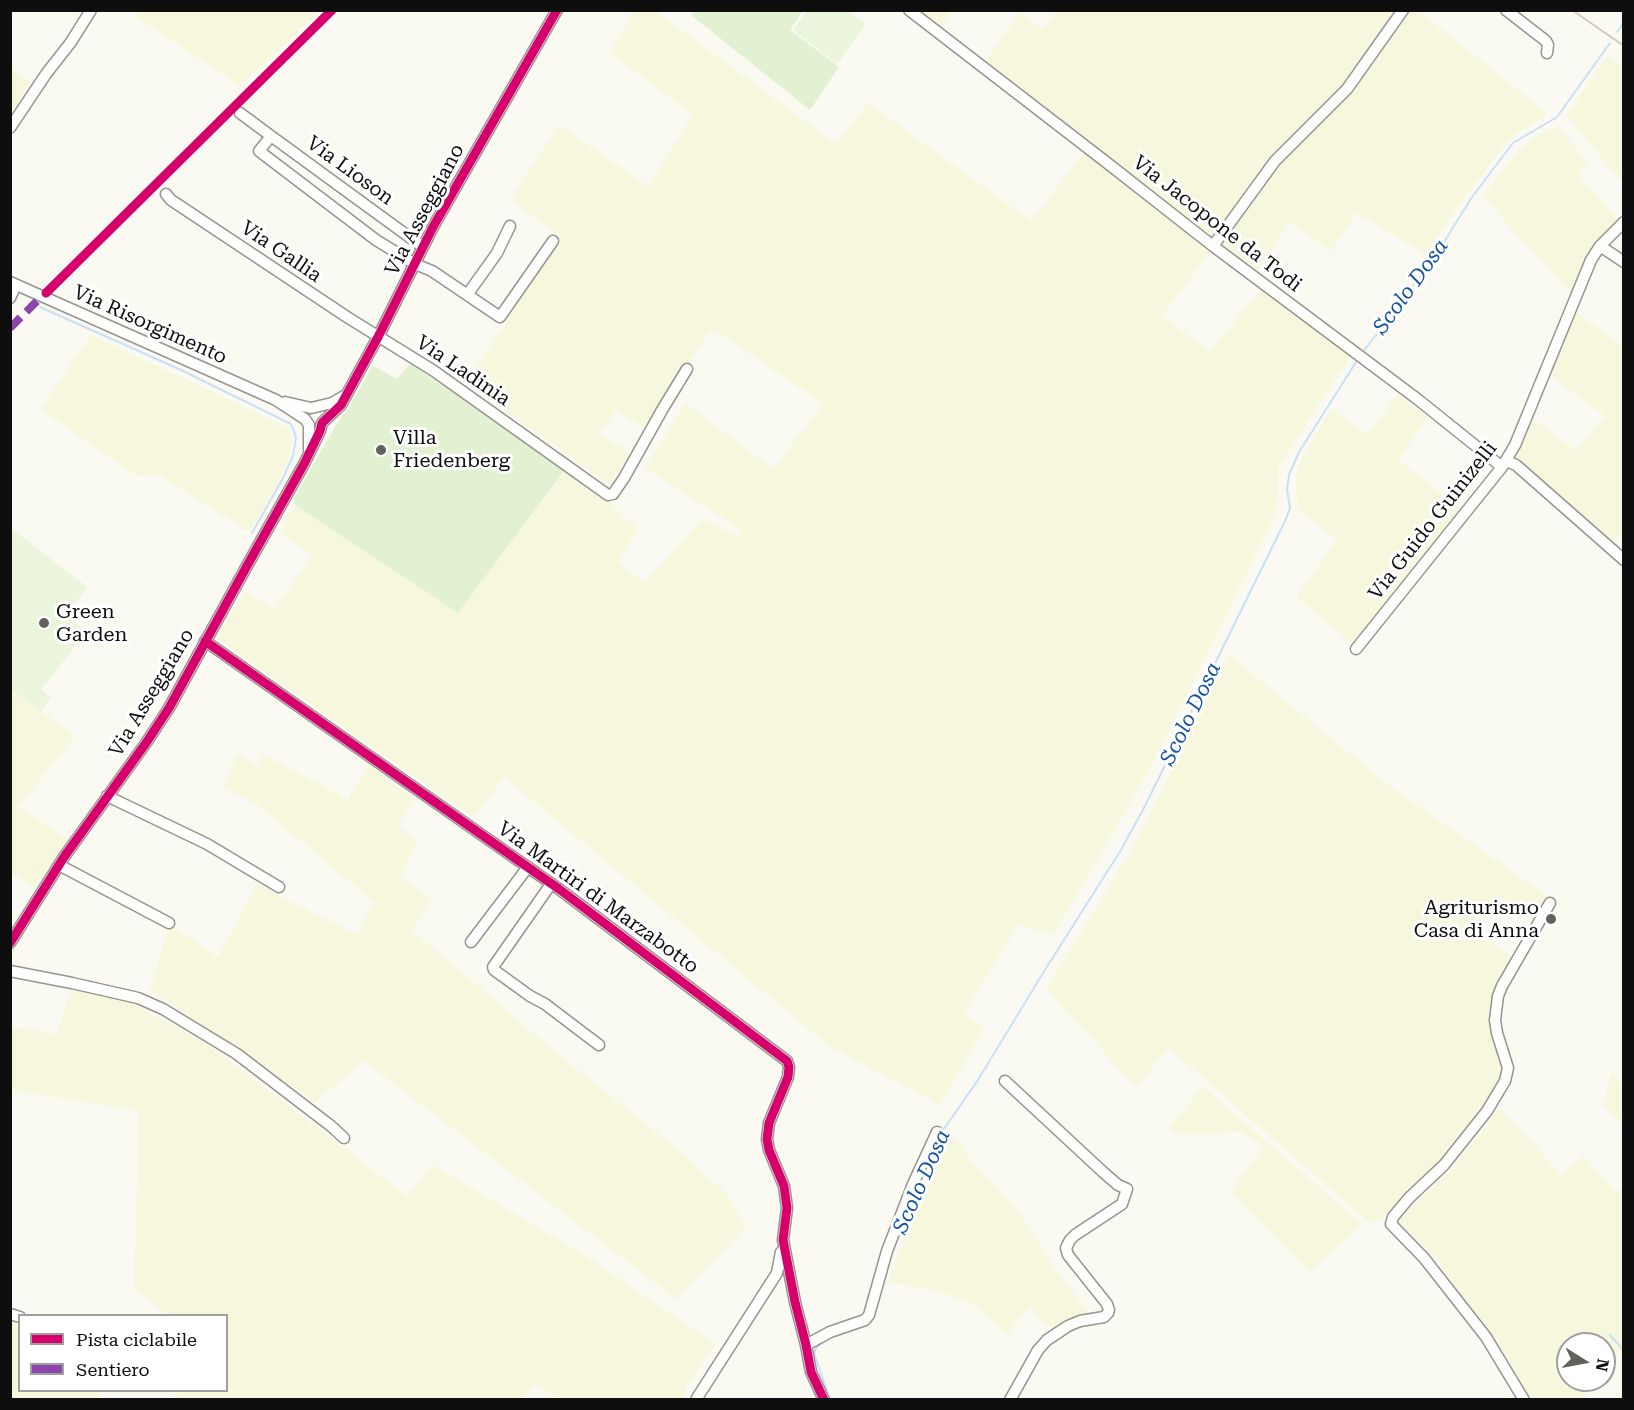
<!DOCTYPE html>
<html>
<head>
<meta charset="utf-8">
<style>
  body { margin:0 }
  #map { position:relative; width:1634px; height:1410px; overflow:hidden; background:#fbfaf2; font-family:"Roboto Serif",serif }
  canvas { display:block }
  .frame { position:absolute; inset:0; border:12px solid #0e0e0e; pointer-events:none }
  .legend { position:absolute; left:18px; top:1314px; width:210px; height:78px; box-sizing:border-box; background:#fff; border:2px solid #9f9f9f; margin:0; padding:8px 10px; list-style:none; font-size:18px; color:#0e0e0e }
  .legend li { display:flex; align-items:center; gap:12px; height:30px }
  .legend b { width:30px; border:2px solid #9f9f9f }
  .north { position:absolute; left:1556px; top:1332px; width:60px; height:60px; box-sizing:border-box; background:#fff; border:2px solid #9f9f9f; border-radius:50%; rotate:101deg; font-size:16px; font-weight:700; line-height:24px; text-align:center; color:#0e0e0e }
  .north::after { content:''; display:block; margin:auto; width:21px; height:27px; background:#61615e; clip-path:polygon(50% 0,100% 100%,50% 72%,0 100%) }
</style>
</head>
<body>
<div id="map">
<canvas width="1634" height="1410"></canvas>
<div class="frame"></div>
<ul class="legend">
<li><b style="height:8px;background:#d6006c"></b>Pista ciclabile</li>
<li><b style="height:8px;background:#8e44ad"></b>Sentiero</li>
</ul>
<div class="north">N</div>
</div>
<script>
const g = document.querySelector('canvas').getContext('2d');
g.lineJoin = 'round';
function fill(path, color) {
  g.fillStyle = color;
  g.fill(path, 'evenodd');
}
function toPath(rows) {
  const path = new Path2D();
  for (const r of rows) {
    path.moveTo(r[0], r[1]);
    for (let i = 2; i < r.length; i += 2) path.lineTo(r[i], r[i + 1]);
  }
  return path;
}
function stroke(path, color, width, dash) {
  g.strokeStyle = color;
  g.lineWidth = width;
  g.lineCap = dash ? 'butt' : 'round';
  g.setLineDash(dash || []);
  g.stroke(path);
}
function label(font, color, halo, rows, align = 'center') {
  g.font = font + ' "Roboto Serif",serif';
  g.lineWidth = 6;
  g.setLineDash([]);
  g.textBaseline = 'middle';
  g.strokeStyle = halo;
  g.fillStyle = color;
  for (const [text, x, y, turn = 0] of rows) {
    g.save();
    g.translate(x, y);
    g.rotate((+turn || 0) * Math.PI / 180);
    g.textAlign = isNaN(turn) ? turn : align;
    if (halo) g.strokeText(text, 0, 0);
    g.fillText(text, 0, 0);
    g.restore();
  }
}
const farmland = toPath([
  [140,10,321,10,321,11,240,86,136,17],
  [633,11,656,11,836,144,868,103,1031,221,1084,152,1211,251,1162,316,1210,351,1261,290,1351,356,1279,465,1276,514,1148,772,1054,934,1018,925,963,1014,985,1027,940,1105,829,1046,504,777,474,818,217,639,244,591,275,609,312,555,279,532,295,505,458,613,564,472,608,495,615,508,638,529,618,562,644,583,703,519,740,537,741,530,645,468,685,403,773,469,823,404,719,333,709,333,644,427,616,411,598,433,630,453,610,485,466,383,562,237,510,200,559,125,648,186,693,115,610,53],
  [920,11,952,10,952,11,941,26],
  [1057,11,1397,11,1348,80,1310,121,1269,158,1211,238,986,60,1020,12,1042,29],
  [1406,11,1419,11,1548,114,1518,133,1509,140,1460,203,1426,255,1357,213,1331,251,1289,222,1256,273,1219,244,1280,159,1315,126],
  [1607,56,1623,66,1623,183,1566,116],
  [11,68,30,81,11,112],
  [1558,126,1588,163,1577,173,1618,219,1596,242,1590,251,1571,293,1482,196,1522,147,1533,138],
  [1574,311,1623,346,1623,533,1611,546,1511,460,1531,417,1576,451,1605,416,1549,375],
  [91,335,289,428,292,442,288,460,277,485,250,532,159,475,137,476,40,409],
  [1398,395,1427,417,1398,460,1463,510,1356,646,1296,597,1337,540,1298,509,1296,484,1297,473,1301,460,1331,409,1367,434],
  [1228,654,1391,787,1549,897,1535,923,1501,896,1476,930,1514,959,1495,996,1504,1072,1495,1090,1437,1163,1381,1219,1369,1222,1169,1048,1136,1087,1046,989,1132,849,1166,782],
  [11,689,75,736,18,807,68,839,35,888,11,873],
  [238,753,258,767,263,754,348,800,369,764,414,799,398,825,417,841,401,876,431,900,412,930,552,1049,676,1148,727,1194,745,1227,676,1299,364,1061,315,1102,150,990,169,924,218,957,257,884,357,935,374,902,255,803,222,788],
  [71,989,132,1003,208,1045,407,1196,433,1165,583,1254,716,1344,687,1386,684,1399,562,1399,533,1384,522,1400,174,1399,179,1391,226,1390,226,1316,168,1315,134,1288,139,1111,11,1090,11,1026,57,1034],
  [1612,1072,1623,1085,1623,1126,1603,1104],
  [1203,1087,1362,1224,1310,1272,1230,1192,1264,1147,1241,1132,1181,1135,1168,1128],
  [1500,1109,1562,1175,1584,1156,1616,1192,1623,1186,1623,1352,1621,1350,1604,1372,1604,1344,1568,1344,1568,1380,1598,1380,1582,1399,1530,1399,1506,1355,1436,1259,1397,1220,1453,1168],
  [948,1134,959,1141,965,1148,970,1160,1001,1192,1028,1225,1051,1263,1090,1315,1054,1332,1030,1307,1007,1334,972,1304,961,1299,939,1292,888,1282,921,1193],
  [11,1323,19,1326,20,1390,100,1391,99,1399,11,1399]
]);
const green = toPath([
  [694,11,803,11,790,30,839,67,810,110,691,15],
  [410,364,567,467,458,613,295,505,293,499,342,415,345,413,365,380,372,365,397,379]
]);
const pitch = toPath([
  [807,11,849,11,866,24,837,64,793,30],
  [11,528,87,587,67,616,87,631,41,690,51,697,41,711,11,689]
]);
const stream = toPath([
  [1394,11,1395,10],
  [1617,32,1624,22],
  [1355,68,1390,18],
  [40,307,181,370,291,424,296,437,293,456,283,478,252,533],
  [1363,352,1436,255,1472,197,1513,143,1557,117,1610,43],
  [941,1133,978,1080,1043,973,1121,850,1146,804,1286,519,1290,508,1287,489,1289,475,1299,452,1358,359],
  [847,1332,864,1326],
  [1610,1335,1624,1351],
  [827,1339,816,1348,814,1353,830,1400]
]);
const minor = toPath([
  [909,10,1106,162,1213,246,1416,398,1502,467],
  [1506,10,1546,41,1548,45,1547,53],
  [240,113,271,136],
  [10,128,46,74,71,42,91,10],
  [166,194,171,200,347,317,434,371,608,495,613,494,624,478,662,410,687,369],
  [1213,246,1275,161,1347,89,1403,10],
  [1600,246,1624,262],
  [423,247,271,136,259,151,376,240,415,264,432,271,500,317,553,241],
  [10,282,276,400,305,419,309,425,309,449],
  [467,295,497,253,510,226],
  [10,298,16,285],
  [285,402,311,408,332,403,344,396],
  [1506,461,1516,465,1624,560],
  [205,641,559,889,787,1061,789,1067,788,1077,769,1123,767,1139,769,1150,784,1186,787,1208,783,1240,795,1302,806,1345,811,1372,824,1400],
  [1356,649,1502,467,1515,445,1591,260,1600,246,1624,222],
  [107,796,207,844,279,887],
  [59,865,169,923],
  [551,884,493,967,494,970,530,996,545,1004,599,1045],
  [471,942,528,867],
  [10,943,64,857,146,743,169,708,248,564,304,464,320,431,322,423,341,405,378,337,433,227,557,10],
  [10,971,72,983,138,998,163,1009,237,1054,331,1126,344,1138],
  [1005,1081,1103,1172,1118,1185,1127,1189,1122,1204,1075,1235,1070,1240,1066,1248,1068,1255,1107,1304,1109,1310,1108,1313,1104,1317,1080,1321,1068,1326,1047,1340,1038,1350,1010,1400],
  [10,1314,20,1317],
  [806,1345,830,1332,865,1320,869,1315,887,1251,913,1184,937,1132],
  [699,1400,697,1398,777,1273,781,1252],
  [1524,1400,1486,1337,1424,1258,1391,1224,1393,1217,1409,1198,1444,1165,1487,1111,1505,1081,1508,1068,1497,1033,1495,1020,1498,996,1502,986,1550,903]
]);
const rail = toPath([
  [1572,10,1624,46]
]);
const quiet = toPath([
  [10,328,38,300]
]);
const cycleway = toPath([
  [46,293,332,10],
  [205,641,559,889,787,1061,789,1067,788,1077,769,1123,767,1139,769,1150,784,1186,787,1208,783,1240,795,1302,806,1345,811,1372,824,1400],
  [10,943,64,857,146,743,169,708,248,564,304,464,320,431,322,423,341,405,378,337,433,227,557,10]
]);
const markers = [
  [381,450,6,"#61615e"],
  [44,623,6,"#61615e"],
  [1551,919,6,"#61615e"]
];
const streetNames = [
  ["Via Lioson",350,171,36],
  ["Via Asseggiano",425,210,-62],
  ["Via Jacopone da Todi",1217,224,38],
  ["Via Gallia",281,252,34],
  ["Via Risorgimento",150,325,24],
  ["Via Ladinia",463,371,34],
  ["Via Guido Guinizelli",1433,521,-52],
  ["Via Asseggiano",152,693,-59],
  ["Via Martiri di Marzabotto",598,898,36]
];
const poiNames = [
  ["Villa",393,438],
  ["Friedenberg",393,461],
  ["Green",56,612],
  ["Garden",56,635],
  ["Agriturismo",1539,908,"right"],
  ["Casa di Anna",1539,931,"right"]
];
const waterNames = [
  ["Scolo Dosa",1411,287,-54],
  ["Scolo Dosa",1191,714,-64],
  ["Scolo Dosa",922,1182,-66]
];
fill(farmland, '#f7f7de');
fill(green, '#e1f1d2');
fill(pitch, '#ebf5db');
stroke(stream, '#c8e0f6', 2);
stroke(minor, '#959491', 13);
stroke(minor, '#fefefd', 10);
stroke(rail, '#d8c6c3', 2);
stroke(quiet, '#8e44ad', 8, [15, 8]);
stroke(cycleway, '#d6006c', 9);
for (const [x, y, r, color] of markers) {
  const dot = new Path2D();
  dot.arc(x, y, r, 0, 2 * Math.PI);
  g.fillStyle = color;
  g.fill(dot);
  stroke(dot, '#fff', 2);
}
label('20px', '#0e0e0e', '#fff', streetNames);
label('20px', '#0e0e0e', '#fff', poiNames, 'left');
label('italic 21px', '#1553a2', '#fff', waterNames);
</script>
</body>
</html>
